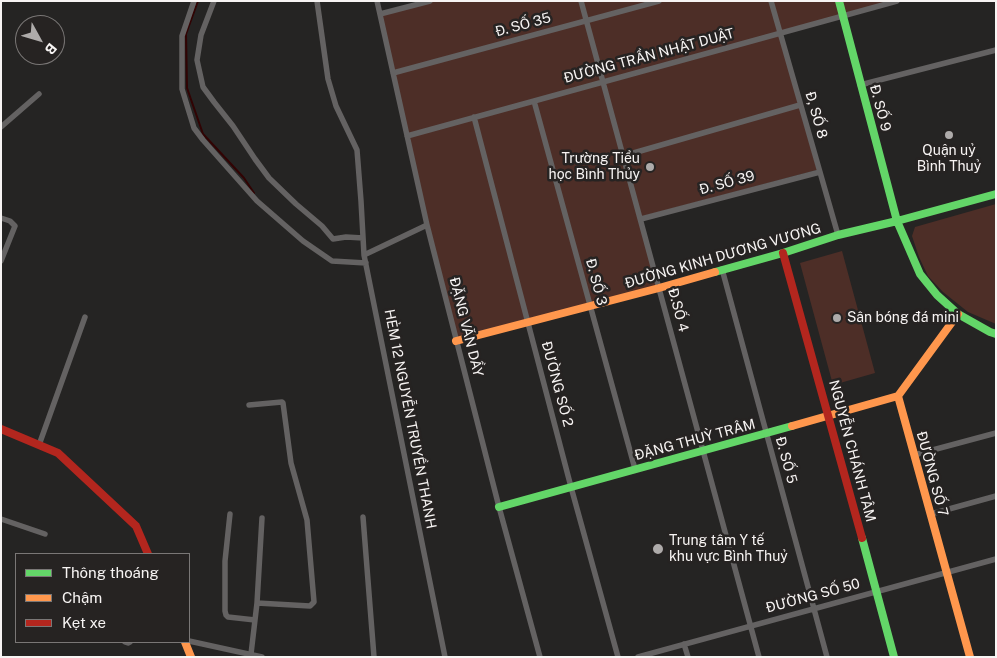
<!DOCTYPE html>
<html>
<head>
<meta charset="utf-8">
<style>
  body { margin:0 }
  #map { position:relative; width:997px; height:658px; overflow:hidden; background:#252423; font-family:"Public Sans",sans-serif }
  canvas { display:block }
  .frame { position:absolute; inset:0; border:2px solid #f7f4f3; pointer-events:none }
  .legend { position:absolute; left:15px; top:553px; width:175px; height:90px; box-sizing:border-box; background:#262322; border:1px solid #7a7776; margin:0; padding:6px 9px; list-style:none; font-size:15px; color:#f7f4f3 }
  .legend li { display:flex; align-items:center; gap:10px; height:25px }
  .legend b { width:25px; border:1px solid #7a7776 }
  .north { position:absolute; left:15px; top:15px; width:50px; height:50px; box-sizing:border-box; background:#262322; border:1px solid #7a7776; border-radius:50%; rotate:129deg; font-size:14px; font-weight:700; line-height:20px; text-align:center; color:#f7f4f3 }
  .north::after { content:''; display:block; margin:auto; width:18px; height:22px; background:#aeabaa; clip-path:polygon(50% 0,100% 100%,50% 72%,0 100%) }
</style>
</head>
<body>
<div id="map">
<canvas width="997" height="658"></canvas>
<div class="frame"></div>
<ul class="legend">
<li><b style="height:6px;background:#63d668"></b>Thông thoáng</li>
<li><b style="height:6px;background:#ff974d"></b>Chậm</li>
<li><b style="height:6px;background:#b3261e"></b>Kẹt xe</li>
</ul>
<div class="north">B</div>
</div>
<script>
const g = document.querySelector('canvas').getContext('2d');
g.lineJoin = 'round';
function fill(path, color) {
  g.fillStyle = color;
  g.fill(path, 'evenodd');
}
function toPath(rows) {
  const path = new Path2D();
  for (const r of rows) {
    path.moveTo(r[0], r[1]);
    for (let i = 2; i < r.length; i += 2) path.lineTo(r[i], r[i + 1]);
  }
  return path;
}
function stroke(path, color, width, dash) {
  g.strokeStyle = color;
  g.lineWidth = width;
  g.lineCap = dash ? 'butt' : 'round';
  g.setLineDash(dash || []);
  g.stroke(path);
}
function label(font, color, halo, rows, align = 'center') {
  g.font = font + ' "Public Sans",sans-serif';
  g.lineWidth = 5;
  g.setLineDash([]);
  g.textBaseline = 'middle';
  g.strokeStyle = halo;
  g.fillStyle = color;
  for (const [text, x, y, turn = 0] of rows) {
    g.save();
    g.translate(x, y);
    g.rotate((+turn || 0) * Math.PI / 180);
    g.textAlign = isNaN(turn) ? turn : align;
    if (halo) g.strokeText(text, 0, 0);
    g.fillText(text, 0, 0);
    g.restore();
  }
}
const green = toPath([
  [430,1,897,1,780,33,817,170,640,217,659,288,456,341,380,14],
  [996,204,996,324,968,312,943,292,928,276,919,257,912,236,915,227],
  [842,251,875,373,833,385,800,263]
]);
const stream = toPath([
  [198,1,186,34,187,88,203,134,244,178,254,193]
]);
const street = toPath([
  [194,1,182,36,182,89,194,128,203,140,257,201,303,241,332,261,366,263],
  [214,1,201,35,197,60,203,87,214,102,233,126,255,159,269,178,296,204,322,226,333,239,346,237,363,238],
  [317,1,328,79,336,106,357,150,361,201,364,255],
  [377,1,427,225,499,507,540,657],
  [581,1,759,657],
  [771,1,838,235],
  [380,14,430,1],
  [393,73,659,1],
  [860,85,996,50],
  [534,101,635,469],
  [474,117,571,487,618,657],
  [1,127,39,94],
  [407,136,897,1],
  [623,156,800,105],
  [1,218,10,221,15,226,1,261],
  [641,219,820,172],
  [427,225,364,255,445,657],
  [722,269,827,657],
  [249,405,282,402,283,403,291,463,307,520,314,602,310,606,257,603,251,654],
  [39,445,85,317],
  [914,455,996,433],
  [230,514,225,561,225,611,226,615,228,617,255,620],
  [931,514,996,496],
  [363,517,374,657],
  [1,519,45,534],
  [257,603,262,518],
  [189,641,262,657],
  [125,642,128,643,130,642],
  [684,644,688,657],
  [638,657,996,559]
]);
const fast = toPath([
  [839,1,897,221,920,274,937,295,958,314,990,332,996,334],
  [715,272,783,253,838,235,897,221,996,194],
  [499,507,792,426],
  [862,538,894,657]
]);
const slow = toPath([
  [958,314,898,396,970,657],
  [456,341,659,288,715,272],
  [792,426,898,396],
  [185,642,191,657]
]);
const jam = toPath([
  [783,253,862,538],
  [1,429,58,453,136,526,148,554]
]);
const markers = [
  [949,135,5,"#aeabaa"],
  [650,167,5,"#aeabaa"],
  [837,318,5,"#aeabaa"],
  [658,549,6,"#aeabaa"]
];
const streetNames = [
  ["Đ. SỐ 35",523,25,-15],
  ["ĐƯỜNG TRẦN NHẬT DUẬT",649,56,-15],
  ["Đ. SỐ 9",880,108,75],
  ["Đ, SỐ 8",816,115,74],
  ["Đ. SỐ 39",727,183,-15],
  ["ĐƯỜNG KINH DƯƠNG VƯƠNG",723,256,-16],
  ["Đ. SỐ 3",596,282,75],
  ["Đ.SỐ 4",678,310,75],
  ["ĐẶNG VĂN DẦY",466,327,76],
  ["ĐƯỜNG SỐ 2",557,384,75],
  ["HẺM 12 NGUYỄN TRUYỀN THANH",410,419,79],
  ["ĐẶNG THUỲ TRÂM",695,440,-15],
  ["NGUYỄN CHÁNH TÂM",852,451,75],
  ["Đ. SỐ 5",786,460,75],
  ["ĐƯỜNG SỐ 7",932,474,75],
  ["ĐƯỜNG SỐ 50",813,596,-15]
];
const poiNames = [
  ["Quận uỷ",949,151,"center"],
  ["Bình Thuỷ",949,167,"center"],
  ["Trường Tiểu",640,159,"right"],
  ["học Bình Thủy",640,175,"right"],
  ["Sân bóng đá mini",847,318],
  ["Trung tâm Y tế",669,541],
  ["khu vực Bình Thuỷ",669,557]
];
fill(green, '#4d2e27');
stroke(stream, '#310303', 2);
stroke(street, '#646262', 5.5);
stroke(fast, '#63d668', 8);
stroke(slow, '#ff974d', 8);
stroke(jam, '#b3261e', 8);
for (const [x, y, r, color] of markers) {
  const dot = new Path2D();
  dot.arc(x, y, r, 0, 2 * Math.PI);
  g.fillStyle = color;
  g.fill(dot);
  stroke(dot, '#262322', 2);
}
label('14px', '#f7f4f3', '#262322', streetNames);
label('14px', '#f7f4f3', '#262322', poiNames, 'left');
</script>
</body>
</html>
